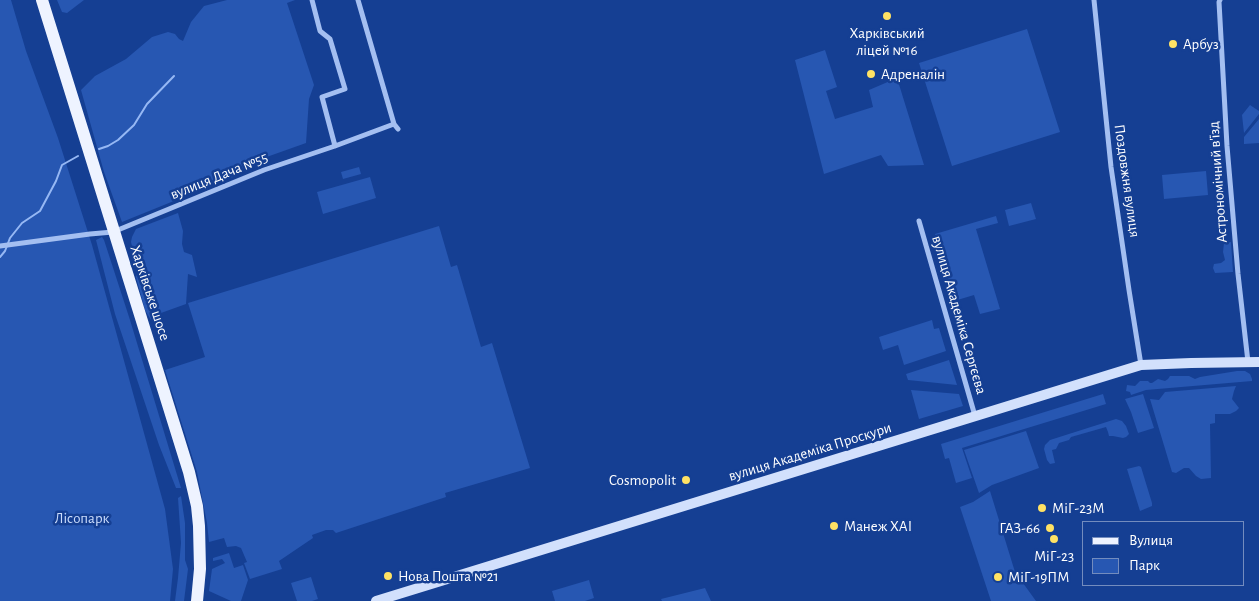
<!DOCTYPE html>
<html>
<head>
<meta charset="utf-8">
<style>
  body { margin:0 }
  #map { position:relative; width:1259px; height:601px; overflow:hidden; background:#153f93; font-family:"Alegreya Sans",sans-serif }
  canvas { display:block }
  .legend { position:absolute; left:1082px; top:521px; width:162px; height:65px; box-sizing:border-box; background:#153f93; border:1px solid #738cbe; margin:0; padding:6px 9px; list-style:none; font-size:15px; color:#fff }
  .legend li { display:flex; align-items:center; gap:10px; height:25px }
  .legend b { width:25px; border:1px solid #738cbe }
</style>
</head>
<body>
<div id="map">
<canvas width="1259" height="601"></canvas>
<ul class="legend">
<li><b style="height:6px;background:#eef3ff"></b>Вулиця</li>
<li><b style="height:14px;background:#2757b2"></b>Парк</li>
</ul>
</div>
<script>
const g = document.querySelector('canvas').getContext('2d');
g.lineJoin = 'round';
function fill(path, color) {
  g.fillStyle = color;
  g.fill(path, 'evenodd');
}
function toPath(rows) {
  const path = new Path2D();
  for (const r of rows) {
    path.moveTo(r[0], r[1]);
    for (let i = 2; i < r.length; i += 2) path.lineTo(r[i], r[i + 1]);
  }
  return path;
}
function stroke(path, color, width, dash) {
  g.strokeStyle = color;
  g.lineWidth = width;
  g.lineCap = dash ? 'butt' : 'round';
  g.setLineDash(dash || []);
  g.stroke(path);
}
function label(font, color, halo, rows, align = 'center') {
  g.font = font + ' "Alegreya Sans",sans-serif';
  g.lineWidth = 5;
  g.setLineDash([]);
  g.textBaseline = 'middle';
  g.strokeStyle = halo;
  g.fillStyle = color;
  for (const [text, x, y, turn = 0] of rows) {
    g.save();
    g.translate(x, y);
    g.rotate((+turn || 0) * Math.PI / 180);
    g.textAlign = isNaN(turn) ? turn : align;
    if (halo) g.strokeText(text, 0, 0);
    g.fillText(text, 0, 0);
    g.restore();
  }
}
const green = toPath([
  [0,0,11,0,26,51,58,138,92,245,165,509,173,569,170,601,0,601],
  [57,0,84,0,67,13,62,12],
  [227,0,295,0,287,3,314,85,309,99,306,143,261,159,238,175,122,222,104,172,81,90,95,76,126,59,152,37,168,32,175,34,179,39,183,41,191,22,204,6],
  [1027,29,1060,132,952,166,919,63],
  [825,50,837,87,826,91,835,119,873,107,869,90,897,78,924,165,888,166,881,155,824,174,795,60],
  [1250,105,1259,111,1259,114,1244,133,1242,115],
  [1259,119,1259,143,1244,144,1244,137],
  [359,167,361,174,343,179,341,172],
  [1206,171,1208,195,1164,199,1162,175],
  [370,177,376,198,323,214,317,192],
  [1031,203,1036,219,1009,226,1005,210],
  [178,213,183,231,182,244,184,252,192,255,197,277,188,274,186,304,161,313,158,317,151,320,145,310,136,277,138,271,131,242,132,237,136,229],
  [996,216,998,223,976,229,1000,309,980,314,974,295,954,301,935,234],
  [439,226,451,267,457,265,481,347,492,343,530,468,445,493,446,497,336,533,333,530,326,530,312,535,313,538,279,561,282,569,250,579,244,563,247,562,241,548,236,546,227,547,224,538,209,542,207,523,197,472,165,370,205,357,188,303],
  [102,237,104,240,130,320,181,488,176,488,159,445,115,314,96,240],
  [1231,242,1233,272,1215,273,1213,268,1214,264,1221,263,1225,260,1223,252,1224,243],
  [932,320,934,329,939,328,946,351,904,365,898,345,883,350,879,337],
  [949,360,957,385,908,380,906,374],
  [1237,371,1245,371,1250,374,1252,379,1252,381,1146,390,1131,395,1130,392,1126,391,1127,385,1135,386,1140,381,1148,381,1150,383,1152,383,1158,379,1165,381,1168,379,1170,376,1189,376,1195,379,1200,377],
  [1236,386,1234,391,1232,399,1239,408,1236,411,1230,414,1215,414,1215,423,1210,424,1211,478,1201,479,1196,476,1189,468,1184,468,1176,473,1172,472,1150,399,1159,400,1165,392],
  [911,390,959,394,963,406,919,419],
  [1103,394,1106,404,962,448,972,478,956,483,949,458,945,459,941,444],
  [1143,394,1154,428,1138,433,1131,412,1125,399],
  [1116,419,1122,421,1126,426,1129,434,1126,437,1123,438,1113,436,1109,436,1108,432,1106,427,1071,437,1069,440,1059,443,1056,449,1052,450,1055,463,1050,464,1047,460,1044,449,1045,445,1050,440],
  [1026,431,1039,468,992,485,979,493,964,450],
  [1139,466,1141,467,1152,503,1152,506,1140,511,1127,469],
  [990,491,1015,572,1036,601,991,601,960,507,973,502],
  [181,496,185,523,185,560,188,569,184,601,175,601,178,578,181,543,178,498],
  [229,553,234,568,243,565,248,580,241,601,231,601,209,591,212,569,225,563,222,559,213,561,213,558],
  [311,577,318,599,312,601,297,601,291,583],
  [589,580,594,598,585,601,555,601,552,591],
  [705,588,711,601,662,601,661,599]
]);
const stream = toPath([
  [99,149,108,146,118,140,134,125,147,104,174,76],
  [0,257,5,251,10,238,22,223,40,211,56,181,62,165,78,156]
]);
const street = toPath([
  [312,0,320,31,330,39,345,89,322,97,335,146],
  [358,0,394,124],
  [1094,0,1111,167,1129,290,1141,365],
  [1220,0,1219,2,1227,146,1238,274,1248,362],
  [919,221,975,416],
  [0,246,90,234,113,232,264,170,335,146,394,124,398,129]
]);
const secondary = toPath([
  [376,601,1141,365,1191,363,1259,362]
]);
const primary = toPath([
  [42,0,189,472,197,506,199,526,200,569,197,601]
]);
const markers = [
  [887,16,5,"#ffe264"],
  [1173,44,5,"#ffe264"],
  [871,74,5,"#ffe264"],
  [686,480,5,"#ffe264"],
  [1042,508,5,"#ffe264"],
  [834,526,5,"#ffe264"],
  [1050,528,5,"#ffe264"],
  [1054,539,5,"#ffe264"],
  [388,576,5,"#ffe264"],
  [998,577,5,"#ffe264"]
];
const poiNames = [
  ["Харківський",887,33,"center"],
  ["ліцей №16",887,50,"center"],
  ["Арбуз",1183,44],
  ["Адреналін",881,74],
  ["Cosmopolit",676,480,"right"],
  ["МіГ-23М",1052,508],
  ["Манеж ХАІ",844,526],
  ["ГАЗ-66",1040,528,"right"],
  ["МіГ-23",1054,556,"center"],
  ["Нова Пошта №21",398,576],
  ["МіГ-19ПМ",1008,577]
];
const streetNames = [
  ["вулиця Дача №55",219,176,-22],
  ["Поздовжня вулиця",1127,181,82],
  ["Астрономічний в'їзд",1218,182,-94],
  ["Харківське шосе",150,293,72],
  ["вулиця Академіка Сергєєва",959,315,74],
  ["вулиця Академіка Проскури",810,452,-17]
];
const parkNames = [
  ["Лісопарк",82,518]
];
fill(green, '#2757b2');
stroke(stream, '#96b8f4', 2);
stroke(street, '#a4bff1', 5);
stroke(secondary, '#d2e0fc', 10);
stroke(primary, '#eef3ff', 12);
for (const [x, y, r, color] of markers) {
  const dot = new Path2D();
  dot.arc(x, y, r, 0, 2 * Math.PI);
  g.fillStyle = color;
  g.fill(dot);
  stroke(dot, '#153f93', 2);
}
label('15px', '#fff', '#153f93', poiNames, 'left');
label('15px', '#fff', '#153f93', streetNames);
label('15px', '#cbdcfc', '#153f93', parkNames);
</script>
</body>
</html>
